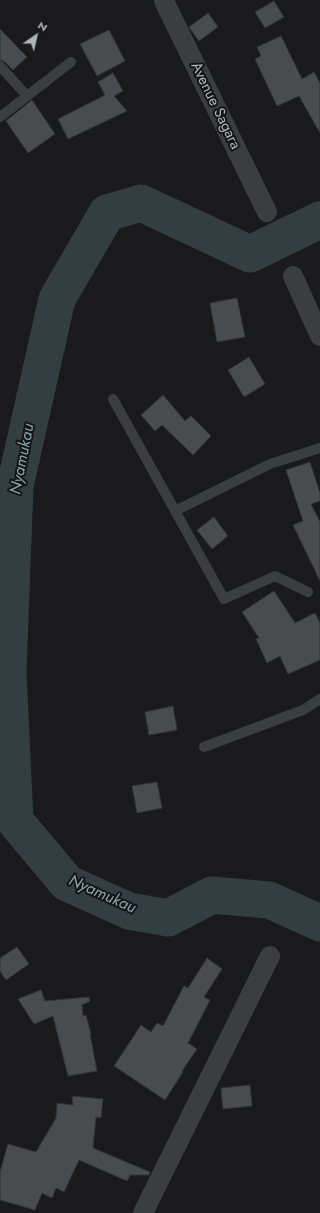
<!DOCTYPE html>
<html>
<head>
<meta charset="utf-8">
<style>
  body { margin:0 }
  #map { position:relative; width:320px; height:1213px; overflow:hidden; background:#1a1a1c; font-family:Jost,sans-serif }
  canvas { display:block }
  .north { position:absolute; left:16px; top:16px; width:40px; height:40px; -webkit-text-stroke:3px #151517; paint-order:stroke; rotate:34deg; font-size:11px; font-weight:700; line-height:16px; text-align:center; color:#aeb4ba }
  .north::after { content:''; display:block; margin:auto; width:14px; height:18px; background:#aeb4ba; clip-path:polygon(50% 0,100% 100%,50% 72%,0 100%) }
</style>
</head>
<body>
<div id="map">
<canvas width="320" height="1213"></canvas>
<div class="north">N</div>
</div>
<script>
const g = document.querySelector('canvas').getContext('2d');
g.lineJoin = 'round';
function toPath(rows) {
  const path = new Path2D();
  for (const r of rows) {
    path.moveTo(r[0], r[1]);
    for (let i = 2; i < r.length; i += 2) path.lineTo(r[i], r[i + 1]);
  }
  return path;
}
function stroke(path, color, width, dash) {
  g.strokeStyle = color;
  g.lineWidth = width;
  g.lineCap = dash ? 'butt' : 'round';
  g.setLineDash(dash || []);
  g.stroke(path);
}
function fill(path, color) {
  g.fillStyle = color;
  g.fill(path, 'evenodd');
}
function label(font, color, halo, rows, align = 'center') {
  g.font = font + ' Jost,sans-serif';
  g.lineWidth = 4;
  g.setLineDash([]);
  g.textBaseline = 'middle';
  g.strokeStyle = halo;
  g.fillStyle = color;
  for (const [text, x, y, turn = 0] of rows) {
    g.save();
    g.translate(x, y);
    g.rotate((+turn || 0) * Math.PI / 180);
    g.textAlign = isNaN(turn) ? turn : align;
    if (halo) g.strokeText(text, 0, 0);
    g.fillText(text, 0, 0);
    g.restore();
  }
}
const river = toPath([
  [320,220,250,254,141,203,107,213,57,299,15,486,8,672,15,821,67,883,129,911,168,918,212,895,269,900,320,923]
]);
const building = toPath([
  [274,1,284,17,265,28,255,12,274,1],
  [208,13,218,27,199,41,189,27,208,13],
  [0,29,27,57,13,70,5,62,0,60,0,29],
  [109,30,125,61,97,76,80,44,109,30],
  [281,36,302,79,314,72,320,83,320,133,299,96,277,106,255,59,261,56,257,47,281,36],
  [113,73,123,91,114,96,127,111,68,139,58,119,105,95,98,82,113,73],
  [32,100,55,134,28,153,6,121,32,100],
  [237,298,245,337,217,342,210,303,237,298],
  [249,357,265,384,244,397,228,370,249,357],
  [163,395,185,421,191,416,211,436,193,455,162,425,155,431,141,415,163,395],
  [310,462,320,493,320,501,311,504,320,522,320,581,293,525,303,521,286,470,310,462],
  [214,517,228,536,212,549,197,530,214,517],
  [274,591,295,623,315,613,320,623,320,660,288,674,280,656,267,663,256,639,259,638,242,612,274,591],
  [173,706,177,730,149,735,145,712,173,706],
  [157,782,162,808,137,813,132,786,157,782],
  [17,947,29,964,6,980,0,971,0,958,17,947],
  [207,958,222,969,204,997,210,1000,188,1043,197,1049,182,1071,183,1072,165,1100,114,1066,141,1025,151,1032,157,1023,163,1026,184,986,188,988,207,958],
  [41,990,45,1001,89,997,90,1001,82,1005,83,1016,86,1015,91,1034,90,1034,97,1071,68,1076,53,1016,34,1024,18,999,41,990],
  [250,1085,252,1106,223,1109,221,1088,250,1085],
  [72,1096,103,1099,101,1118,96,1117,93,1148,150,1172,149,1175,130,1175,127,1181,79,1160,64,1192,56,1188,52,1198,42,1193,35,1210,0,1200,0,1172,8,1144,36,1152,56,1118,57,1103,73,1105,72,1096]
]);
const lane = toPath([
  [0,66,27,96],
  [0,117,71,62],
  [113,399,224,599,275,576,308,592],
  [175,511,270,464,320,448],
  [204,747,303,710,320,699]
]);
const street = toPath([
  [164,0,165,3,267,212],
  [293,276,320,336],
  [143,1213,270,956]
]);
const streetNames = [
  ["Avenue Sagara",215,106,64]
];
const waterNames = [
  ["Nyamukau",23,459,-79],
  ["Nyamukau",102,895,24]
];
stroke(river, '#333e41', 37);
fill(building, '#494b4e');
stroke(building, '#343537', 1);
stroke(lane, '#3b3d40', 10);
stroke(street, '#3b3d40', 20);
label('15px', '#aeb4ba', '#151517', streetNames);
label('italic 16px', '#88a8b1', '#151517', waterNames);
</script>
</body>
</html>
